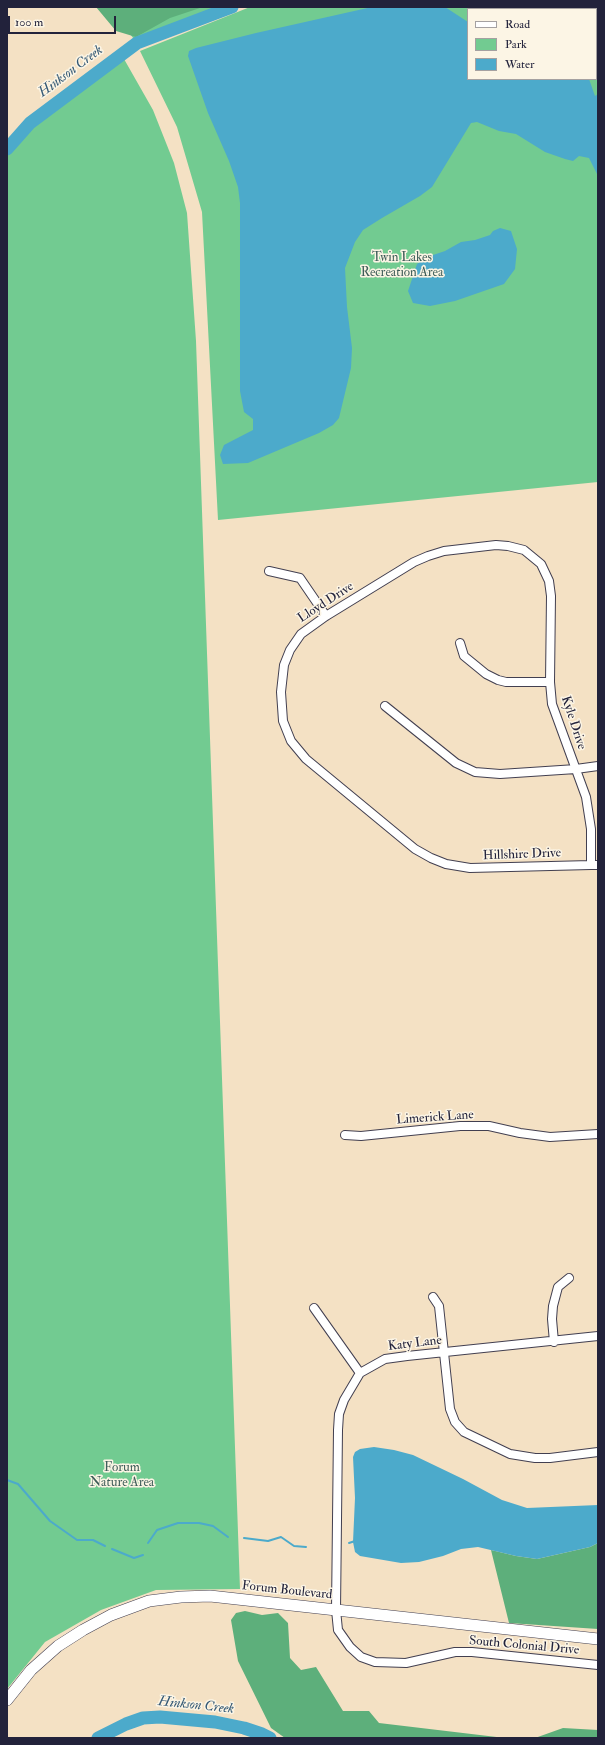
<!DOCTYPE html>
<html>
<head>
<meta charset="utf-8">
<style>
  body { margin:0 }
  #map { position:relative; width:605px; height:1745px; overflow:hidden; background:#f4e1c4; font-family:"IM FELL Double Pica",serif }
  canvas { display:block }
  .frame { position:absolute; inset:0; border:8px solid #22223b; pointer-events:none }
  .legend { position:absolute; left:467px; top:8px; width:130px; height:72px; box-sizing:border-box; background:#fcf5e5; border:1px solid #a5a1a1; margin:0; padding:5px 7px; list-style:none; font-size:12px; color:#22223b }
  .legend li { display:flex; align-items:center; gap:8px; height:20px }
  .legend b { width:20px; border:1px solid #a5a1a1 }
  .scale { position:absolute; left:8px; top:16px; width:108px; height:18px; box-sizing:border-box; border:2px solid #22223b; border-top:0; padding-left:5px; font-size:12px; line-height:14px; white-space:nowrap; color:#22223b; -webkit-text-stroke:3px #fcf5e5; paint-order:stroke }
</style>
</head>
<body>
<div id="map">
<canvas width="605" height="1745"></canvas>
<div class="frame"></div>
<ul class="legend">
<li><b style="height:5px;background:#fff"></b>Road</li>
<li><b style="height:11px;background:#72cb91"></b>Park</li>
<li><b style="height:11px;background:#4caacb"></b>Water</li>
</ul>
<div class="scale">100 m</div>
</div>
<script>
const g = document.querySelector('canvas').getContext('2d');
g.lineJoin = 'round';
function fill(path, color) {
  g.fillStyle = color;
  g.fill(path, 'evenodd');
}
function toPath(rows) {
  const path = new Path2D();
  for (const r of rows) {
    path.moveTo(r[0], r[1]);
    for (let i = 2; i < r.length; i += 2) path.lineTo(r[i], r[i + 1]);
  }
  return path;
}
function stroke(path, color, width, dash) {
  g.strokeStyle = color;
  g.lineWidth = width;
  g.lineCap = dash ? 'butt' : 'round';
  g.setLineDash(dash || []);
  g.stroke(path);
}
function label(font, color, halo, rows, align = 'center') {
  g.font = font + ' "IM FELL Double Pica",serif';
  g.lineWidth = 3;
  g.setLineDash([]);
  g.textBaseline = 'middle';
  g.strokeStyle = halo;
  g.fillStyle = color;
  for (const [text, x, y, turn = 0] of rows) {
    g.save();
    g.translate(x, y);
    g.rotate((+turn || 0) * Math.PI / 180);
    g.textAlign = isNaN(turn) ? turn : align;
    if (halo) g.strokeText(text, 0, 0);
    g.fillText(text, 0, 0);
    g.restore();
  }
}
const green = toPath([
  [109,7,232,7,137,43],
  [250,7,598,7,598,482,218,520,202,212,177,127,140,51],
  [468,9,596,9,596,79,468,79],
  [124,59,153,110,174,163,187,213,196,341,240,1589,156,1590,101,1610,45,1642,7,1689,7,155,39,116]
]);
const forest = toPath([
  [96,7,203,7,170,18,136,37,116,31],
  [598,1543,598,1629,509,1623,491,1550,516,1556,537,1559,590,1547],
  [245,1611,262,1615,278,1613,288,1623,290,1658,301,1670,316,1667,343,1711,369,1711,379,1723,505,1738,285,1738,271,1728,238,1661,231,1620,236,1613],
  [563,1728,598,1730,598,1738,535,1738]
]);
const water = toPath([
  [372,7,445,7,468,22,468,79,589,79,595,96,598,94,598,176,589,158,579,156,573,161,565,159,545,152,516,134,499,131,477,122,471,123,432,187,420,196,382,218,363,230,355,242,345,268,347,307,352,348,351,368,339,418,333,425,319,433,248,463,223,464,220,455,224,445,253,430,253,419,244,412,240,391,240,203,238,187,229,161,208,113,188,56,189,51,196,48,256,33],
  [500,228,511,231,517,249,515,269,504,284,455,301,430,306,413,303,408,291,417,264,427,257,445,251,461,242,475,240,490,235,493,231],
  [374,1447,394,1450,413,1455,463,1479,502,1500,527,1508,598,1505,598,1543,590,1547,537,1559,516,1556,478,1547,461,1549,443,1556,419,1562,401,1563,360,1556,355,1552,353,1542,355,1498,353,1457,355,1452,360,1449]
]);
const stream = toPath([
  [7,1480,18,1484,50,1521,77,1540,93,1540,105,1546],
  [244,1538,268,1541,281,1537,294,1546,306,1547],
  [148,1543,157,1530,178,1523,199,1523,213,1526,228,1537],
  [349,1543,355,1541],
  [112,1549,134,1558,143,1555]
]);
const river = toPath([
  [7,149,30,123,137,43,232,7],
  [98,1738,126,1724,143,1718,160,1717,215,1722,244,1728,262,1734,270,1738]
]);
const street = toPath([
  [269,571,300,578,326,616],
  [460,643,464,656,486,674,498,680,506,682,550,682],
  [385,706,456,763,475,772,500,774,576,769,598,766],
  [591,865,591,829,586,797,552,704,550,682,551,596,549,581,541,564,524,550,508,546,496,545,444,551,428,556,414,562,326,616,301,634,290,650,284,665,281,692,283,721,291,741,306,759,415,849,431,858,446,864,470,868,591,865,598,865],
  [345,1135,361,1136,460,1126,489,1126,520,1133,550,1137,598,1134],
  [433,1297,439,1306,450,1409,455,1422,464,1432,510,1454,535,1458,550,1458,598,1452],
  [314,1308,360,1373],
  [598,1336,407,1356,385,1359,360,1373,344,1400,339,1414,338,1430,336,1610,338,1630,350,1647,361,1657,375,1662,406,1663,455,1652,472,1652,598,1665],
  [554,1342,552,1319,553,1306,558,1287,569,1278]
]);
const secondary = toPath([
  [7,1700,31,1670,58,1646,83,1630,111,1615,149,1601,181,1597,210,1596,598,1639]
]);
const parkNames = [
  ["Twin Lakes",402,258],
  ["Recreation Area",402,273],
  ["Forum",122,1468],
  ["Nature Area",122,1483]
];
const streetNames = [
  ["Lloyd Drive",326,603,-33],
  ["Kyle Drive",573,723,72],
  ["Hillshire Drive",522,855,-2],
  ["Limerick Lane",435,1118,-4],
  ["Katy Lane",415,1344,-7],
  ["Forum Boulevard",287,1591,6],
  ["South Colonial Drive",524,1646,5]
];
const waterNames = [
  ["Hinkson Creek",71,72,-37],
  ["Hinkson Creek",196,1706,6]
];
fill(green, '#72cb91');
fill(forest, '#5daf7b');
fill(water, '#4caacb');
stroke(stream, '#4caacb', 2);
stroke(river, '#4caacb', 13);
stroke(street, '#423f50', 10);
stroke(secondary, '#423f50', 12);
stroke(street, '#fff', 8);
stroke(secondary, '#fff', 11);
label('13px', '#3e5d59', '#fcf5e5', parkNames);
label('13px', '#22223b', '#fcf5e5', streetNames);
label('italic 14px', '#335875', '#fcf5e5', waterNames);
</script>
</body>
</html>
